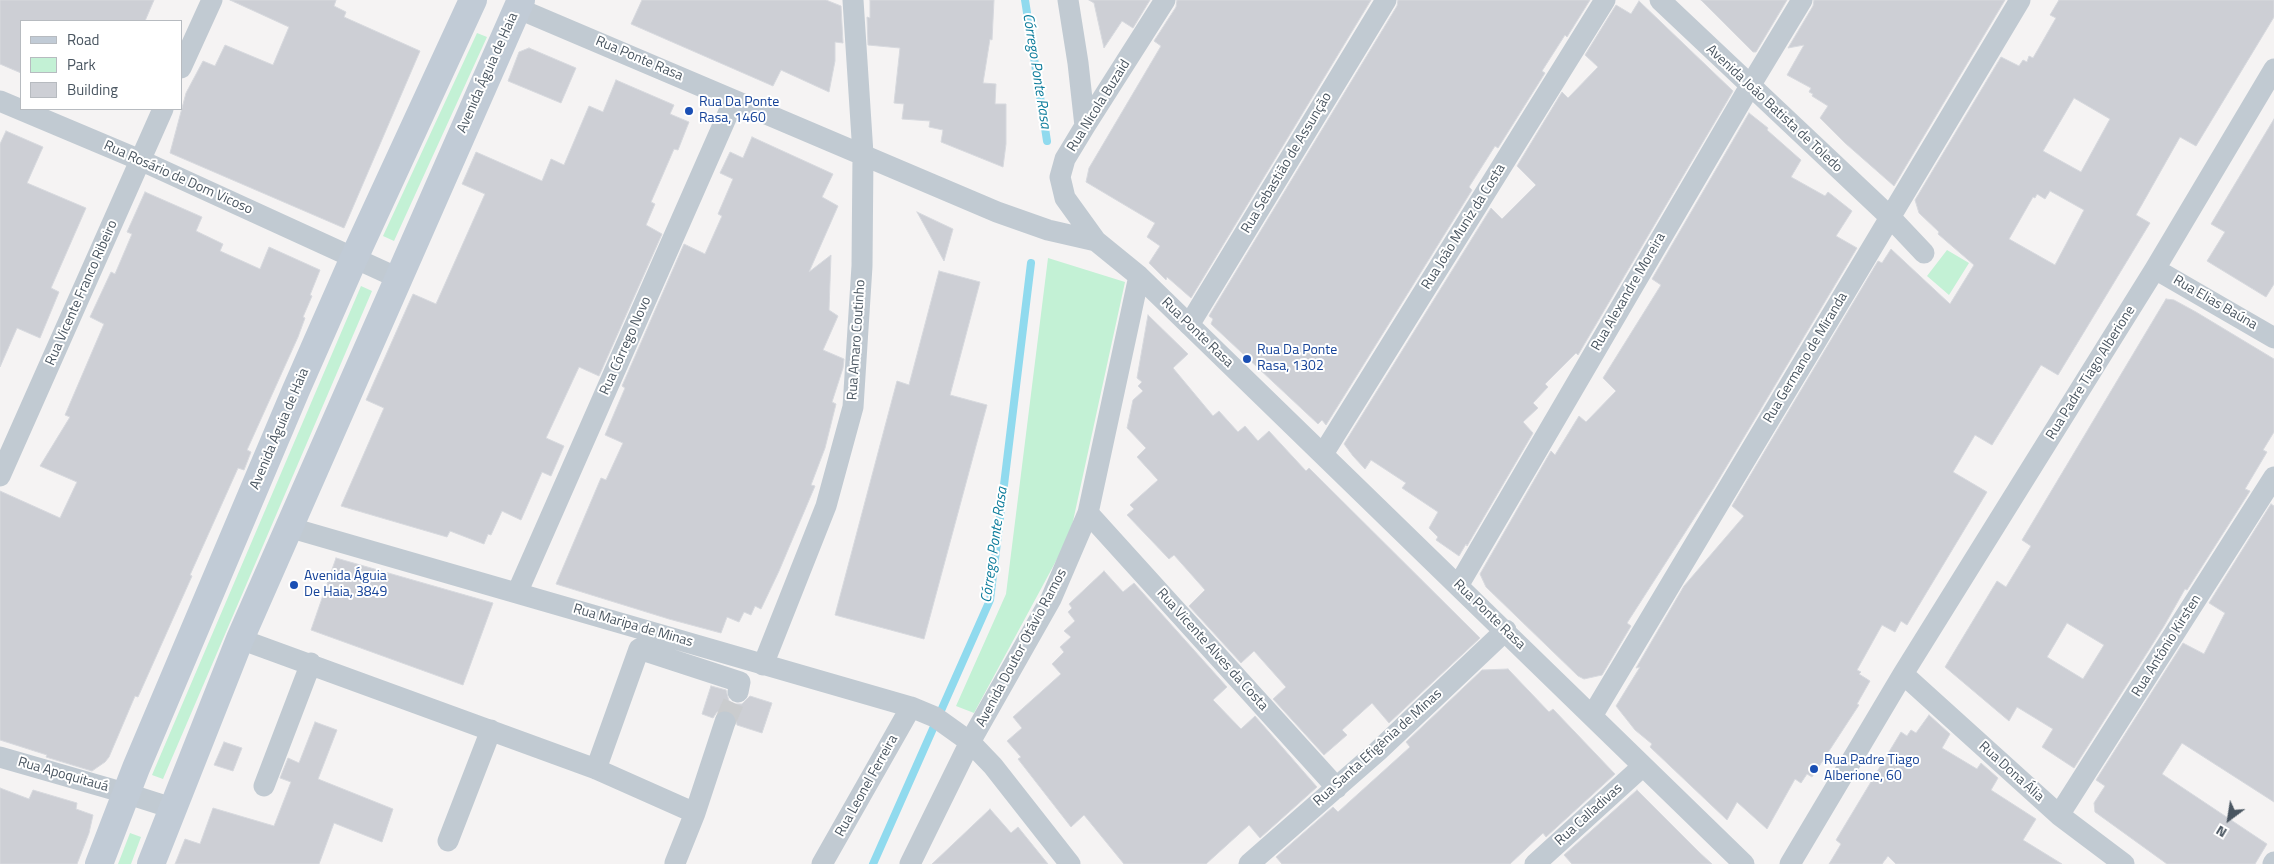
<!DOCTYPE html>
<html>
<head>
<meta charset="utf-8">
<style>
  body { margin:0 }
  #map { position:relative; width:2274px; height:864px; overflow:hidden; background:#f5f3f3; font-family:"Titillium Web",sans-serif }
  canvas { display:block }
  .legend { position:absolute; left:20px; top:20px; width:162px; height:90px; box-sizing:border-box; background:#fff; border:1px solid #b7bbc0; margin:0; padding:6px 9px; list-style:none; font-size:15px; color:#4a5661 }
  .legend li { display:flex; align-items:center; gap:10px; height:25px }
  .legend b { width:25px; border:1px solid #b7bbc0 }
  .north { position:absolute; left:2204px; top:794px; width:50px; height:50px; -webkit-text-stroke:4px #fff; paint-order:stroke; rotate:211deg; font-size:14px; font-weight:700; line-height:20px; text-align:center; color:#4a5661 }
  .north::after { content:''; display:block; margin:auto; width:18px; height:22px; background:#4a5661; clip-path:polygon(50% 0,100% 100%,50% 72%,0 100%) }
</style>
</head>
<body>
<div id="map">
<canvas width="2274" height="864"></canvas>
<ul class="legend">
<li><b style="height:6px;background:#c1cbd6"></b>Road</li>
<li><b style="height:14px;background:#c3f1d5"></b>Park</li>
<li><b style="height:14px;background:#cdcfd5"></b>Building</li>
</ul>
<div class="north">N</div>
</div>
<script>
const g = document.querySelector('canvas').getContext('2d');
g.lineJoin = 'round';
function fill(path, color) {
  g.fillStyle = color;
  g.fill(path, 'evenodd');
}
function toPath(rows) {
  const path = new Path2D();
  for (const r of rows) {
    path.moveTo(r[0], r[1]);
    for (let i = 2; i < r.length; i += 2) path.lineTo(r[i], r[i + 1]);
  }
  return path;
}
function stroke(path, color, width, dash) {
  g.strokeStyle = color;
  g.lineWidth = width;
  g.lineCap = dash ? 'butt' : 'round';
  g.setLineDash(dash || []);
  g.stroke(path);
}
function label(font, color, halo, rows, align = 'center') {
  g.font = font + ' "Titillium Web",sans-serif';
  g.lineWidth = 4;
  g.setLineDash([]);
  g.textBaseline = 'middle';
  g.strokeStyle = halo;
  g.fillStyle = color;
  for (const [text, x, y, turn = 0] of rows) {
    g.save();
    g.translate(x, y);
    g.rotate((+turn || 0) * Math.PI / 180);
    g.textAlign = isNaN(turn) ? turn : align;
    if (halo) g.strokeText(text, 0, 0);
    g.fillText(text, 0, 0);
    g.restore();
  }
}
const green = toPath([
  [477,33,487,37,394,241,383,236],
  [1947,250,1969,263,1949,295,1927,276],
  [1048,258,1125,282,1070,535,974,713,956,706,1006,594],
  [361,286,372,291,163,779,152,775],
  [130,833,141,837,131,864,118,864]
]);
const stream = toPath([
  [1025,0,1047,141],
  [873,864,990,600,1031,263]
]);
const building = toPath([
  [0,0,154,0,145,21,21,21,21,73,0,64,0,0],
  [230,0,336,0,334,6,346,12,344,17,420,51,344,228,170,153,186,93,203,61,215,66,225,45,273,65,289,27,230,0],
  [642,0,826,0,841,6,843,43,835,42,835,61,829,92,781,70,773,86,631,24,642,0],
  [870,0,994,0,992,40,990,39,983,83,996,84,995,104,1006,104,1006,144,1003,167,941,142,943,130,929,127,930,121,902,119,904,104,894,103,900,48,868,45,867,17,870,18,870,0],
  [1089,0,1150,0,1133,28,1122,21,1104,48,1094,3,1089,0],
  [1177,0,1371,0,1191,298,1167,277,1166,280,1149,263,1160,246,1147,237,1155,223,1086,182,1089,168,1161,46,1154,41,1176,7,1177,0],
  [1398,0,1590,0,1567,37,1565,35,1542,71,1545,73,1498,148,1495,146,1469,187,1472,190,1326,425,1322,420,1318,424,1211,324,1213,319,1209,316,1397,6,1398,0],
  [1701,0,1787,0,1756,52,1753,52,1701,0],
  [1814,0,2005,0,1894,186,1845,143,1820,118,1828,106,1812,96,1813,94,1809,92,1811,88,1787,75,1804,45,1788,48,1813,6,1814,0],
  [2059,0,2274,0,2274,17,2196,146,2180,137,2136,215,2150,223,2058,375,2041,365,1992,445,1975,435,1953,472,1987,492,1907,625,1901,621,1895,632,1882,625,1857,670,1861,672,1859,674,1870,681,1857,704,1859,705,1812,777,1807,774,1801,783,1795,779,1767,829,1737,802,1727,820,1650,747,1652,744,1635,730,1616,706,1640,667,1636,668,1684,586,1744,516,1732,506,1878,261,1882,263,1891,249,1950,304,1974,265,1938,234,1939,232,1919,213,1915,200,2001,57,2019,66,2023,60,2027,62,2029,56,2033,58,2056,18,2050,15,2059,0],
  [2074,98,2110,119,2081,172,2043,151,2074,98],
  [2050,191,2084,210,2055,265,2009,239,2033,197,2035,198,2037,194,2045,199,2050,191],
  [1639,1,1733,91,1578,355,1576,353,1545,384,1548,387,1533,403,1538,408,1523,422,1533,433,1467,546,1466,544,1459,556,1436,540,1438,537,1429,528,1438,512,1402,488,1406,483,1371,460,1365,469,1353,456,1344,444,1491,208,1502,219,1536,185,1517,166,1562,92,1568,98,1598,67,1585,55,1616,5,1631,14,1639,1],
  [529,48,576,68,561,103,508,81,519,52,529,48],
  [616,80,674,105,670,114,689,122,678,150,674,149,651,202,655,204,646,225,662,234,599,376,579,367,546,438,564,446,551,476,542,472,521,520,502,511,491,535,488,534,484,544,450,531,447,537,341,506,384,408,366,400,413,294,436,304,485,194,462,184,476,152,542,181,551,159,564,165,589,106,603,112,616,80],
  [1749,113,1768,128,1767,130,1801,160,1791,177,1825,196,1828,192,1852,211,1836,236,1857,248,1713,489,1627,623,1631,626,1602,675,1584,679,1578,676,1486,587,1480,574,1551,451,1555,455,1579,416,1586,422,1616,391,1603,378,1661,285,1652,279,1749,113],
  [2274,119,2274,284,2266,297,2207,261,2225,232,2211,224,2274,119],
  [6,131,43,147,27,183,86,208,51,288,59,292,40,338,17,328,0,367,0,144,6,131],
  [752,137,833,174,822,197,838,206,809,272,831,255,829,310,838,316,823,350,844,359,843,368,832,402,836,404,825,448,811,485,815,486,779,571,761,609,755,606,751,615,744,612,739,622,727,617,721,633,669,619,556,584,601,478,606,480,623,443,605,435,625,388,622,386,684,244,705,254,722,216,718,214,733,179,720,173,730,152,743,158,752,137],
  [145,192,202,217,196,231,223,244,220,251,260,269,269,247,320,270,310,295,312,296,303,317,305,318,298,337,247,450,251,452,244,470,238,468,190,575,192,576,138,697,135,696,109,757,105,762,92,771,46,757,47,755,0,740,0,491,60,518,77,482,40,466,70,417,65,415,104,324,90,317,111,272,115,274,132,234,127,232,145,192],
  [917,212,953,229,944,261,917,212],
  [939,271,980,282,950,395,987,405,924,639,835,615,897,381,909,385,939,271],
  [2166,299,2174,300,2196,312,2274,359,2274,432,2263,450,2267,452,2245,489,2250,491,2187,590,2185,589,2164,626,2074,768,2042,747,2053,729,2017,707,2009,721,1945,667,1997,581,2006,587,2031,546,2022,540,2166,299],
  [2067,623,2104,645,2083,679,2047,657,2067,623],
  [1148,315,1188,354,1173,368,1213,416,1219,411,1238,432,1245,426,1258,441,1269,431,1306,471,1309,468,1480,638,1389,723,1372,703,1342,730,1347,735,1324,755,1273,699,1286,687,1254,651,1241,663,1189,606,1205,590,1174,555,1169,559,1127,515,1134,509,1130,505,1158,480,1137,457,1146,448,1127,428,1133,400,1143,391,1138,386,1142,382,1137,378,1148,315],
  [2271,504,2274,506,2274,802,2182,743,2162,774,2267,844,2255,864,2167,864,2095,812,2094,803,2105,786,2096,780,2183,643,2204,654,2225,613,2209,603,2271,504],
  [336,558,493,603,463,685,311,630,336,558],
  [1104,571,1123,592,1134,583,1227,687,1213,700,1241,729,1255,716,1317,787,1260,838,1249,825,1206,864,1124,864,1084,815,1071,827,1018,759,1021,757,1007,741,1022,728,1013,717,1061,674,1052,664,1064,652,1060,647,1071,637,1064,631,1075,621,1068,612,1072,608,1069,604,1104,571],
  [1508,669,1549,712,1553,709,1615,774,1546,837,1543,833,1510,864,1282,864,1276,857,1333,807,1338,812,1410,747,1406,742,1482,670,1508,669],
  [711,686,726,690,729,701,735,704,742,704,750,696,772,703,762,733,737,725,735,714,728,710,717,712,713,718,702,714,711,686],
  [1929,715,1950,734,1942,748,1977,769,1981,763,1998,778,1991,790,2036,819,2023,840,2062,864,1896,864,1888,856,1882,864,1829,864,1841,844,1836,840,1901,732,1907,736,1911,730,1916,733,1929,715],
  [315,722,337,730,318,779,393,809,382,842,334,823,319,864,175,864,185,839,200,844,213,808,274,826,291,782,280,778,288,758,299,763,315,722],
  [224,742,242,748,233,771,214,765,224,742],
  [0,788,29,799,33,790,77,803,76,809,93,815,89,833,77,864,0,864,0,788],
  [1637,790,1699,852,1712,864,1572,864,1564,855,1637,790],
  [990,809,1011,833,1018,827,1048,864,932,864,990,809]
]);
const streetTunnel = toPath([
  [725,722,738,692]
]);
const street = toPath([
  [1068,0,1078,63,1085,126],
  [1660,0,1890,217,1924,253],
  [517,8,997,212,1048,230,1096,241,1139,276,1744,864],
  [181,68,212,0],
  [0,101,140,160,398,278],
  [1096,241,1065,198,1060,177,1065,159,1085,126,1165,0],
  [2155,269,2274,338],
  [1189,325,1386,0],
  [1323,454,1605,0],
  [0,476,163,109],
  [1088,513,1337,788],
  [288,527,911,707,935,717,970,742,993,766,1070,864],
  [1458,586,1750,86,1802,0],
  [517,593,734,100],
  [240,639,596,769,695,813],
  [763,665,826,506,853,407,862,266,863,154,853,0],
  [1903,674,2059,815,2124,864],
  [1592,716,2020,0],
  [0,757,125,793,172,808],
  [596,769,639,649,740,682,738,692],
  [264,786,311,663],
  [2059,815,2274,477],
  [448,841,491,730],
  [675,863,695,813,725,722],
  [822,864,911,707],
  [910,864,970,742,1051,599,1088,513,1139,276],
  [1249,864,1378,751,1506,630],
  [1535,864,1643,766],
  [1790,864,1903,674,2155,269,2274,69],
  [2273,864,2274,862]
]);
const secondary = toPath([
  [99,864,136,768,296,390,354,258,473,0],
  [151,864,240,639,521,0]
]);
const markers = [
  [689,111,5,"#1a4fb4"],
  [1247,359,5,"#1a4fb4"],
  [294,585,5,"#1a4fb4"],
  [1814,769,5,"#1a4fb4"]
];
const streetNames = [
  ["Rua Ponte Rasa",639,59,23],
  ["Avenida Águia de Haia",488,73,-66],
  ["Rua Nicola Buzaid",1099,106,-58],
  ["Avenida João Batista de Toledo",1774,109,43],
  ["Rua Sebastião de Assunção",1287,163,-59],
  ["Rua Rosário de Dom Vicoso",178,178,24],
  ["Rua João Muniz da Costa",1464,227,-58],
  ["Rua Alexandre Moreira",1629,292,-60],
  ["Rua Vicente Franco Ribeiro",82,293,-66],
  ["Rua Elias Baúna",2215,303,30],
  ["Rua Ponte Rasa",1197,333,44],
  ["Rua Amaro Coutinho",857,340,-86],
  ["Rua Córrego Novo",626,346,-66],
  ["Rua Germano de Miranda",1806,358,-59],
  ["Rua Padre Tiago Alberione",2091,373,-58],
  ["Avenida Águia de Haia",280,429,-67],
  ["Rua Ponte Rasa",1489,615,44],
  ["Rua Maripa de Minas",633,626,16],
  ["Rua Antônio Kirsten",2167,646,-58],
  ["Avenida Doutor Otávio Ramos",1022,648,-62],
  ["Rua Vicente Alves da Costa",1212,650,48],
  ["Rua Santa Efigênia de Minas",1378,748,-42],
  ["Rua Dona Ália",2011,772,42],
  ["Rua Apoquitauá",63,775,16],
  ["Rua Leonel Ferreira",867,786,-61],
  ["Rua Calladivas",1589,815,-42]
];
const transitNames = [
  ["Rua Da Ponte",699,103],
  ["Rasa, 1460",699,119],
  ["Rua Da Ponte",1257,351],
  ["Rasa, 1302",1257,367],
  ["Avenida Águia",304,577],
  ["De Haia, 3849",304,593],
  ["Rua Padre Tiago",1824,761],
  ["Alberione, 60",1824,777]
];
const waterNames = [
  ["Córrego Ponte Rasa",1036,71,81],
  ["Córrego Ponte Rasa",995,545,-82]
];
fill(green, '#c3f1d5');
stroke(stream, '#90daee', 8);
fill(building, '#cdcfd5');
stroke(building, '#d7d9de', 1);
stroke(streetTunnel, '#caccce', 21, [21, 11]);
stroke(street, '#c1cad2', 21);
stroke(secondary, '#c1cbd6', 28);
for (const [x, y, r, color] of markers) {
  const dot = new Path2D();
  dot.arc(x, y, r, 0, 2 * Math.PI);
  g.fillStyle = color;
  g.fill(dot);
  stroke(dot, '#fff', 2);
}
label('14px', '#4a5661', '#fff', streetNames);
label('14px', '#164399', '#fff', transitNames, 'left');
label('italic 15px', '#0c7c9b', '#fff', waterNames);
</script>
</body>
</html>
